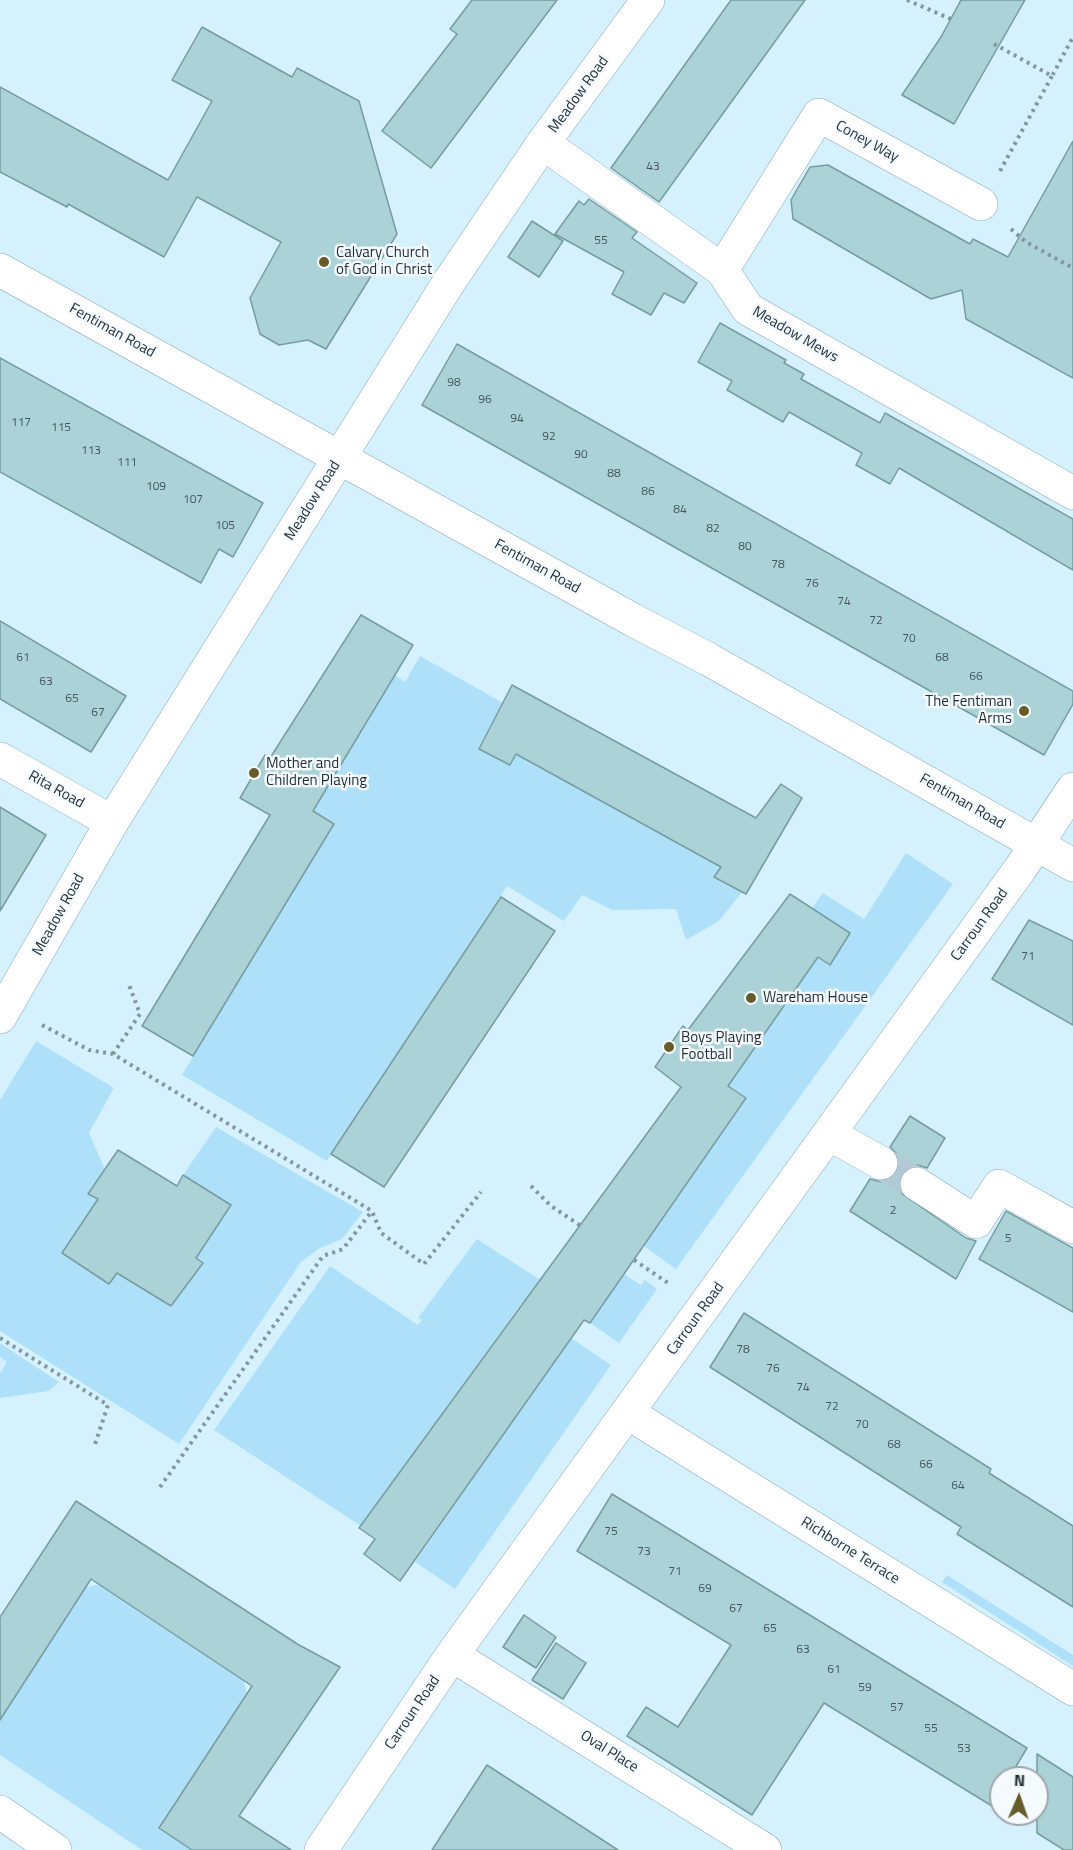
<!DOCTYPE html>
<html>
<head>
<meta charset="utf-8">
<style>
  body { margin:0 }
  #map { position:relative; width:1073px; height:1850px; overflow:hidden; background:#d6f1fe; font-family:"Titillium Web",sans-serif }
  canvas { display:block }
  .north { position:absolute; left:989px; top:1766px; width:60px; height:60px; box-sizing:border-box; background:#f4fafe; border:2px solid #9fa8ac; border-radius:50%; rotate:2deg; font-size:16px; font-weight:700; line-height:24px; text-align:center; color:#1f2c32 }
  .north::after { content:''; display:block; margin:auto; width:21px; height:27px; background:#655c29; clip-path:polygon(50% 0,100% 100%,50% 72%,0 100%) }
</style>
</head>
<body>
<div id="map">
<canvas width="1073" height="1850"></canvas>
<div class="north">N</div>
</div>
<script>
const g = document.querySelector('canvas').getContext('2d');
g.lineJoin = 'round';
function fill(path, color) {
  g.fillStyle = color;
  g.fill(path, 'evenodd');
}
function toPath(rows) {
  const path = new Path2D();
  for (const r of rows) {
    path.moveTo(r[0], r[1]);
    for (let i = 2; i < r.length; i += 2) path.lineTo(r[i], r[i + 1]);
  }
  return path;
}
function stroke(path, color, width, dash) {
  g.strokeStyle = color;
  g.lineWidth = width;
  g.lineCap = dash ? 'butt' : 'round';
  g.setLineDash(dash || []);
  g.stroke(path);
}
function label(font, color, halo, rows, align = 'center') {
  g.font = font + ' "Titillium Web",sans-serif';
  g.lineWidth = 5;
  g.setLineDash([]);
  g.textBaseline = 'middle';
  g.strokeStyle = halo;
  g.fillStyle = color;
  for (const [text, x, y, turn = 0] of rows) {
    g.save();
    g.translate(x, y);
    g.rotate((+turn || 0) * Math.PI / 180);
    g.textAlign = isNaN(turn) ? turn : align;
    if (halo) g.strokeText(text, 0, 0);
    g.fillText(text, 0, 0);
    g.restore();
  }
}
const green = toPath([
  [420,656,503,703,479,749,510,765,516,754,721,867,714,877,742,892,719,921,686,940,676,909,612,910,582,895,564,921,507,886,327,1161,182,1075,334,824,314,811,395,675,405,682],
  [906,853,953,884,676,1269,644,1246,746,1099,728,1086,818,957,830,965,850,933,812,908,823,893,864,919],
  [36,1041,114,1088,89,1133,105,1169,88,1194,98,1199,62,1253,109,1284,117,1273,171,1306,202,1263,196,1258,231,1205,183,1175,216,1127,363,1212,342,1239,320,1248,301,1262,179,1444,0,1331,0,1100],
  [477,1239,542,1281,532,1310,521,1304,361,1526,214,1430,330,1266,418,1325,422,1320,418,1318],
  [624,1274,641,1285,645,1280,657,1289,619,1343,590,1323],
  [571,1338,611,1365,455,1589,415,1562],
  [0,1343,59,1382,49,1391,0,1398,0,1373,7,1362,0,1357],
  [947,1575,1073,1655,1073,1666,942,1582],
  [100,1584,243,1679,247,1694,160,1828,192,1850,142,1850,0,1755,0,1720,84,1588]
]);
const building = toPath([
  [472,0,557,0,431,168,382,131,457,34,450,29,472,0],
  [731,0,805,0,659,202,611,168,731,0],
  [961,0,1025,0,954,124,902,95,941,37,961,0],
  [202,27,292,77,297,68,359,101,397,234,326,349,308,340,279,345,260,334,250,298,281,242,197,197,164,257,68,204,67,207,0,172,0,87,168,180,212,101,172,80,202,27],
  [1073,141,1073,378,966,319,962,290,931,299,793,219,791,200,810,167,828,165,970,244,973,239,1008,257,1073,141],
  [589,199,637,232,632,238,697,283,684,303,664,293,651,315,612,294,624,272,555,234,579,201,584,205,589,199],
  [532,221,563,241,539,277,508,257,532,221],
  [720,323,786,360,784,363,804,374,801,379,880,423,885,413,1073,519,1073,570,899,468,890,484,856,465,862,453,789,412,783,422,727,390,732,381,698,362,720,323],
  [457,344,1073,691,1073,704,1044,755,422,405,457,344],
  [0,358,263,503,233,557,219,549,201,583,0,472,0,358],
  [361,615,413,645,313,811,334,824,193,1056,142,1026,270,815,240,798,265,755,270,758,361,615],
  [0,621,126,696,91,752,0,699,0,621],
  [512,685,756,818,781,784,802,798,746,894,714,877,721,867,516,754,510,765,479,749,512,685],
  [0,807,46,835,0,911,0,807],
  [790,894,850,933,830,965,818,957,728,1086,746,1098,590,1323,584,1320,400,1581,364,1554,375,1539,359,1528,681,1087,655,1067,683,1026,688,1030,790,894],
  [501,897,555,931,384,1187,331,1154,501,897],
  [1029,920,1073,941,1073,1025,992,979,1029,920],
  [910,1116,945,1138,927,1168,917,1165,908,1168,902,1173,898,1184,901,1193,966,1238,976,1241,956,1279,850,1211,870,1179,882,1182,891,1179,897,1173,900,1162,897,1154,890,1147,910,1116],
  [118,1150,177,1186,183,1175,231,1205,196,1258,203,1263,171,1306,117,1273,109,1284,62,1253,98,1199,88,1194,118,1150],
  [1006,1211,1073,1248,1073,1312,979,1259,1006,1211],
  [744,1313,991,1469,989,1473,1073,1526,1073,1607,957,1534,961,1527,710,1367,744,1313],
  [612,1494,1027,1748,1009,1778,1001,1778,1001,1791,992,1806,824,1703,752,1815,627,1736,646,1707,678,1727,731,1645,577,1551,612,1494],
  [76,1501,299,1645,340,1667,239,1816,291,1850,192,1850,159,1828,252,1686,91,1579,0,1720,0,1617,76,1501],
  [524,1615,556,1637,536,1668,503,1647,524,1615],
  [556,1643,586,1663,563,1699,532,1680,556,1643],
  [1037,1754,1073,1777,1073,1850,1064,1850,1037,1833,1037,1754],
  [487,1765,618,1850,432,1850,487,1765]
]);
const minorTunnel = toPath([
  [881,1163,917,1184]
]);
const path = toPath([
  [907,0,951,19],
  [994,44,1052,76,1073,37],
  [1000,171,1052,76],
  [1011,229,1026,242,1073,268],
  [42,1025,89,1050,113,1054,372,1211,381,1233,424,1264,481,1192],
  [113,1054,140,1014,128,982],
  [531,1186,551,1206,581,1226],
  [634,1260,671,1285],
  [0,1338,108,1405,94,1447],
  [160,1487,323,1256,343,1249,372,1211]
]);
const minor = toPath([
  [543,143,722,270,748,309,1073,493],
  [0,270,633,620,708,659,1073,865],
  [722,270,819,115,981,204],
  [0,759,112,822],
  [0,1017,112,822,449,282,543,143,648,0],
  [829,1134,881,1163],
  [917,1184,976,1222,999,1186,1073,1227],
  [628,1413,1073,1689],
  [452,1655,765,1850],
  [0,1812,55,1850],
  [321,1850,452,1655,1020,869,1073,789]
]);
const markers = [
  [324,262,6,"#655c29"],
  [1024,711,6,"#655c29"],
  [254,773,6,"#655c29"],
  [751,998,6,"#655c29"],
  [669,1047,6,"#655c29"]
];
const numberNames = [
  ["43",653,167],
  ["55",601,241],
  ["98",454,383],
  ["96",485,400],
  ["94",517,419],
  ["117",21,423],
  ["115",61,428],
  ["92",549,437],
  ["113",91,451],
  ["90",581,455],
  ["111",127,463],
  ["88",614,474],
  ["109",156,487],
  ["86",648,492],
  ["107",193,500],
  ["84",680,510],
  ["105",225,526],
  ["82",713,529],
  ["80",745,547],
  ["78",778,565],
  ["76",812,584],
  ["74",844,602],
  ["72",876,621],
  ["70",909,639],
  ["61",23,658],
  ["68",942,658],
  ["66",976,677],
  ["63",46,682],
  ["65",72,699],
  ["67",98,713],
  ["71",1028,957],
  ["2",893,1211],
  ["5",1008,1239],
  ["78",743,1350],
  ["76",773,1369],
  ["74",803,1388],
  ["72",832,1407],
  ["70",862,1425],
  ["68",894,1445],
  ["66",926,1465],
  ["64",958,1486],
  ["75",611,1532],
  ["73",644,1552],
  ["71",675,1572],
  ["69",705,1589],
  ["67",736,1609],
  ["65",770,1629],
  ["63",803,1650],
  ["61",834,1670],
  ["59",865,1688],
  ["57",897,1708],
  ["55",931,1729],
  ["53",964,1749]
];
const streetNames = [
  ["Meadow Road",579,95,-54],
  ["Coney Way",867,142,29],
  ["Fentiman Road",112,331,29],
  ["Meadow Mews",795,335,30],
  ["Meadow Road",313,501,-58],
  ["Fentiman Road",537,567,29],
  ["Rita Road",56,790,29],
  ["Fentiman Road",962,802,30],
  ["Meadow Road",59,915,-61],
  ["Carroun Road",980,925,-54],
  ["Carroun Road",696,1319,-54],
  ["Richborne Terrace",850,1551,32],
  ["Carroun Road",413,1713,-56],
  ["Oval Place",609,1752,32]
];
const poiNames = [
  ["Calvary Church",336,253],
  ["of God in Christ",336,270],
  ["The Fentiman",1012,702,"right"],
  ["Arms",1012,719,"right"],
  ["Mother and",266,764],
  ["Children Playing",266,781],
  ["Wareham House",763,998],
  ["Boys Playing",681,1038],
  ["Football",681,1055]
];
fill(green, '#aee1f9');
fill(building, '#abd2d6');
stroke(building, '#769c9f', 1.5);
stroke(minorTunnel, '#b1cad5', 33, [33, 16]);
stroke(minor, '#87a7b6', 34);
stroke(path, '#8296a0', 4, [3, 4.5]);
stroke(minor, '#fff', 33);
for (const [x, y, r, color] of markers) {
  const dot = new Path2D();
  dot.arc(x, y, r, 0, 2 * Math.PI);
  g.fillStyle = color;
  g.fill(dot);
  stroke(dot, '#f4fafe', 2);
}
label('12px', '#42565b', null, numberNames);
label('15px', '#1f2c32', '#f4fafe', streetNames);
label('15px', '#1f2c32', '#f4fafe', poiNames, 'left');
</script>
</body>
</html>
